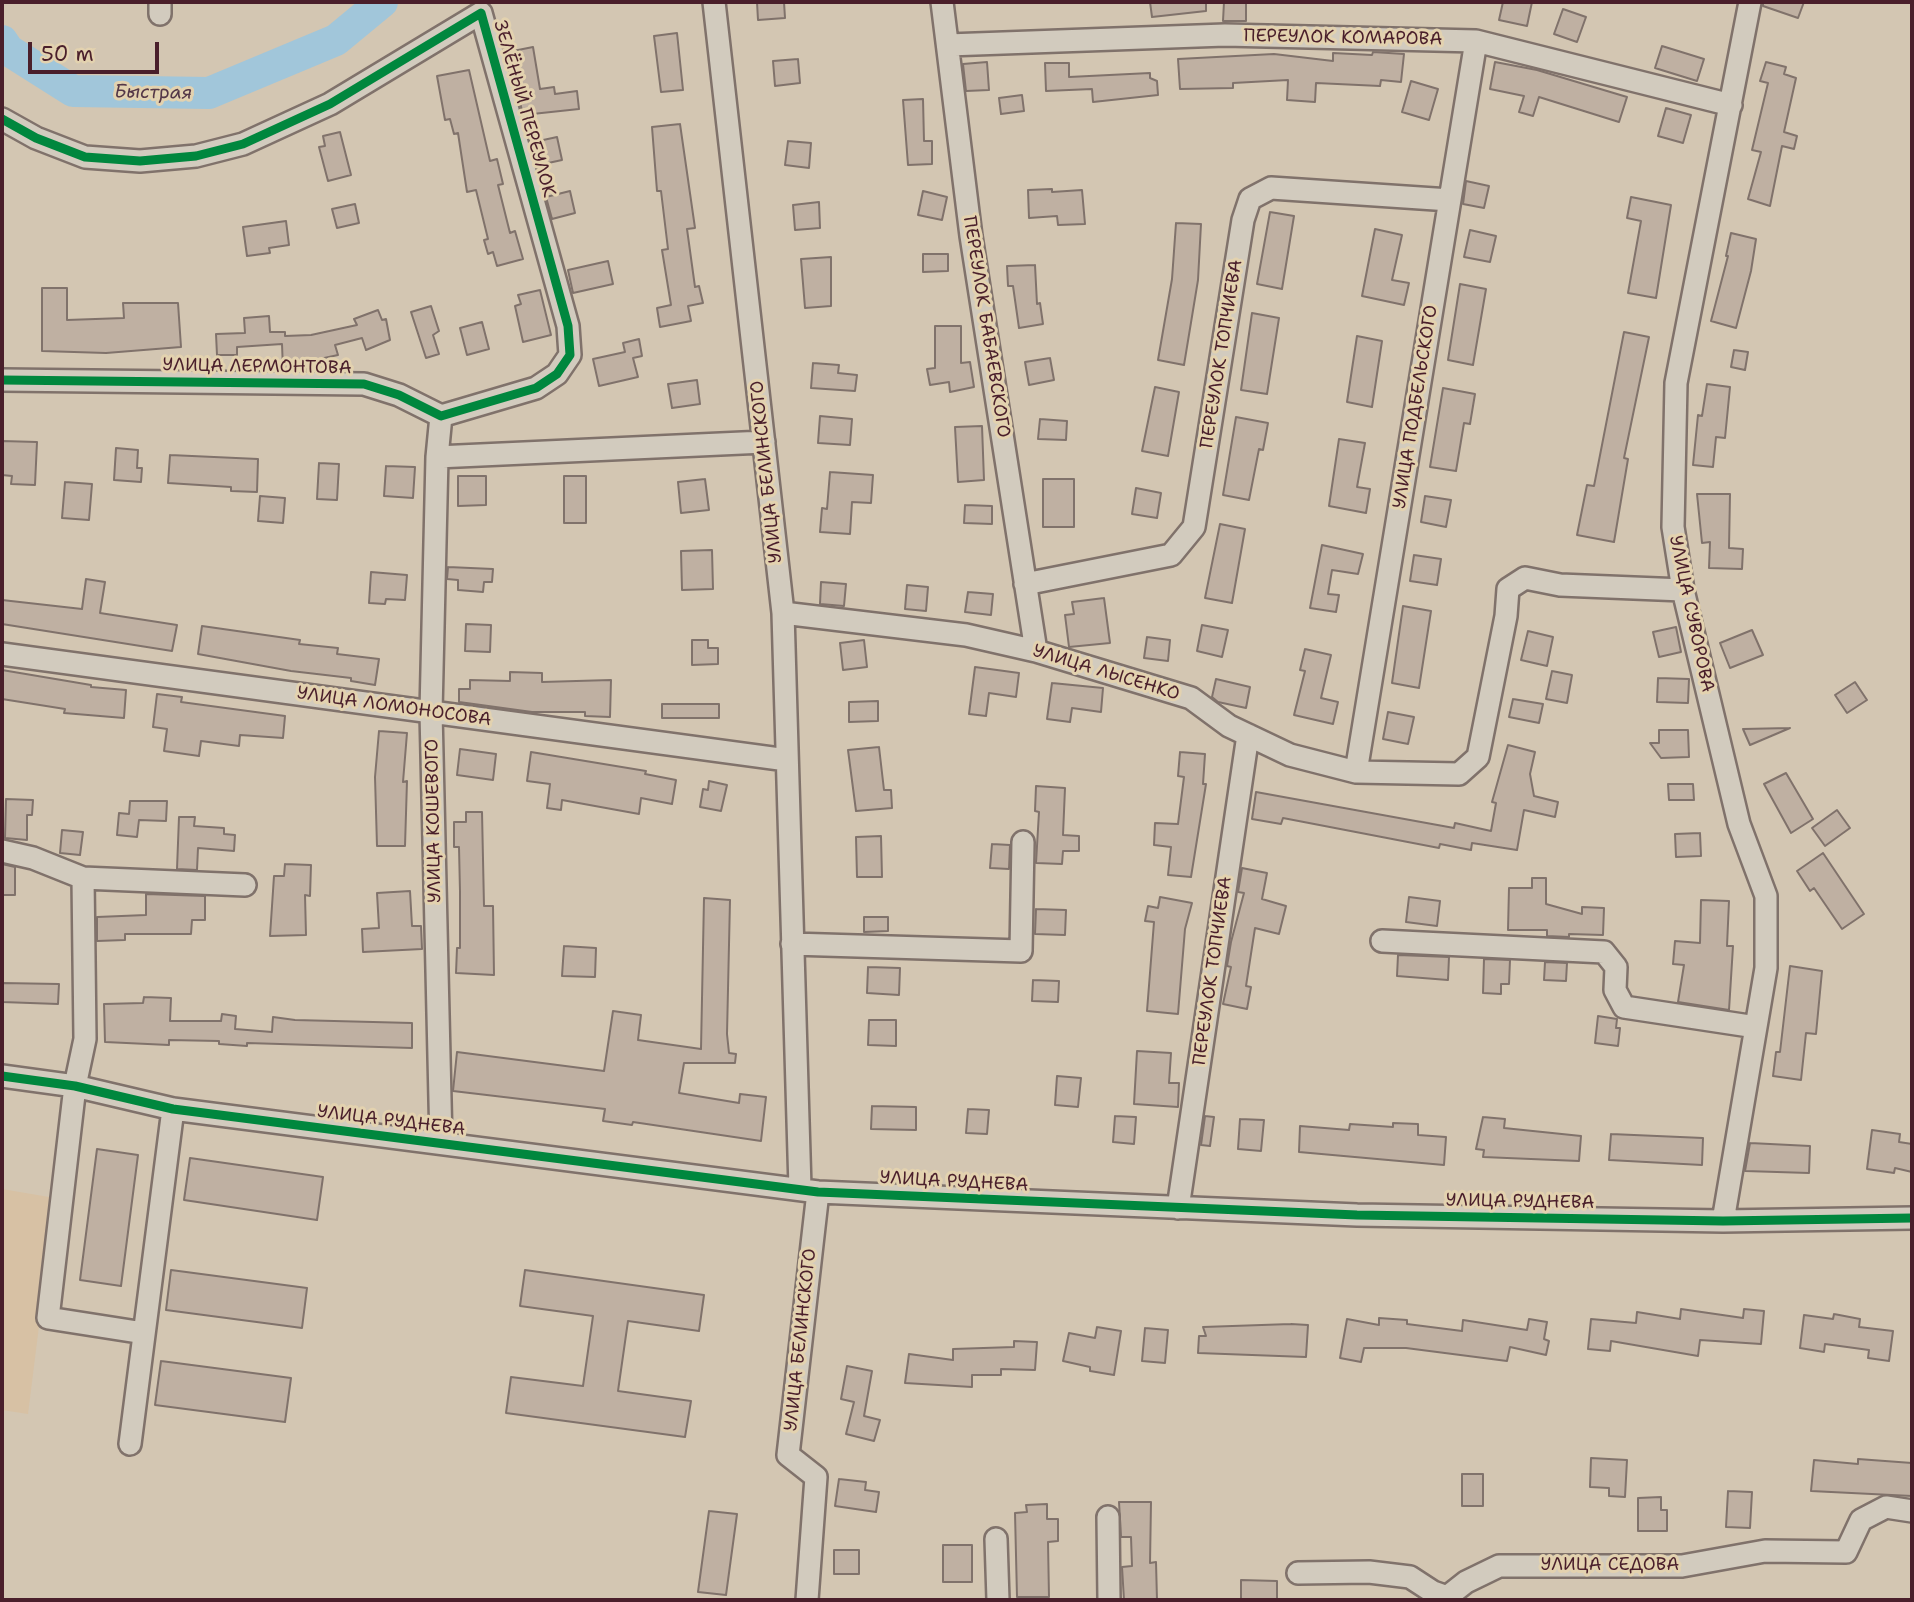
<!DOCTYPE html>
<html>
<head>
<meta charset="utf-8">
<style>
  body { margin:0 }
  #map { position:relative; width:1914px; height:1602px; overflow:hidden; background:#d3c6b2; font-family:"Shantell Sans",sans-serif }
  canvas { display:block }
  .frame { position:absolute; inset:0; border:4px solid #4a1f2b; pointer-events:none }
  .scale { position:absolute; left:28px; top:42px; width:131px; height:32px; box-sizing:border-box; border:4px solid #4a1f2b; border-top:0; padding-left:9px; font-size:21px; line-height:24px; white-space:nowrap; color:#4a1f2b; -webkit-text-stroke:5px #e3d2af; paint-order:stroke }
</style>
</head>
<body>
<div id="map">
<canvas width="1914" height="1602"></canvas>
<div class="frame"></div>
<div class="scale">50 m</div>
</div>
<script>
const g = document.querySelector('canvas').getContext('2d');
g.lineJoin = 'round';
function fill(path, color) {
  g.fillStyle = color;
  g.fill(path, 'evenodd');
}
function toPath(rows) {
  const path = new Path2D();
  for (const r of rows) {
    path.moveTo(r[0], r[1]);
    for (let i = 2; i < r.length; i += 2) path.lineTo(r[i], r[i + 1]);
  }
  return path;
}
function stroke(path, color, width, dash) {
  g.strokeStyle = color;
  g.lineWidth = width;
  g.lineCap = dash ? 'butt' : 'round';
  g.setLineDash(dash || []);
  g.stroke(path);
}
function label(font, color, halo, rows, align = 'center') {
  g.font = font + ' "Shantell Sans",sans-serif';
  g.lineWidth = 6;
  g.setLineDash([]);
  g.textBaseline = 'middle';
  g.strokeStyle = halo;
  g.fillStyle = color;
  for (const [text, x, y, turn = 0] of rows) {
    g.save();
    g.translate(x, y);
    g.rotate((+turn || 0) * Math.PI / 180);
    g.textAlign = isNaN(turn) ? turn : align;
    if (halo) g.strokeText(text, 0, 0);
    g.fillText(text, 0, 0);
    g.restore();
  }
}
const built = toPath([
  [2,1189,55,1198,28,1414,2,1410]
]);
const river = toPath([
  [2,41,8,50,73,91,209,93,336,40,382,2]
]);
const building = toPath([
  [757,2,784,2,785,18,758,20,757,2],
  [1150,2,1206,2,1206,11,1152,17,1150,2],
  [1224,2,1246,2,1246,21,1223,21,1224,2],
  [1503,2,1532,2,1527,26,1499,20,1503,2],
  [1763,2,1804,2,1798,18,1763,6,1763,2],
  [1563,9,1586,17,1577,42,1554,34,1563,9],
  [677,33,683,90,661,92,654,36,677,33],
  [1662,46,1704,59,1697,81,1655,68,1662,46],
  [533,47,540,89,554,87,555,94,577,91,579,109,523,115,508,52,533,47],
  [1373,52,1404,54,1401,82,1381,80,1380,86,1316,83,1315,102,1287,100,1288,80,1233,83,1233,88,1180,89,1178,59,1274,54,1333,61,1333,53,1372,55,1373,52],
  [798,59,800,83,775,86,773,61,798,59],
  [987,62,989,90,966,91,963,64,987,62],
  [1495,62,1537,70,1627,97,1619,122,1539,97,1533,116,1519,112,1524,96,1490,89,1495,62],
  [1766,62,1786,67,1784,74,1796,78,1784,132,1797,136,1794,149,1782,146,1770,206,1748,199,1761,152,1752,150,1768,83,1760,81,1766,62],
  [1045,63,1069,63,1069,77,1150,73,1150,78,1157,81,1158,95,1093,102,1092,89,1046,91,1045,63],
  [469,70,490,161,497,159,503,184,498,185,510,233,515,231,523,259,497,266,493,252,488,254,484,240,488,239,476,190,467,192,458,133,454,134,450,119,445,120,437,76,469,70],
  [1411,81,1438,89,1429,120,1402,112,1411,81],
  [1022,95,1024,111,1001,114,999,98,1022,95],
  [923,99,924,141,932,141,932,164,908,165,903,100,923,99],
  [1666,108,1691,115,1683,143,1658,136,1666,108],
  [680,124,695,228,687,229,695,287,699,286,703,303,688,306,691,321,660,327,657,308,671,305,662,250,668,249,661,191,657,191,652,127,680,124],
  [340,132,351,175,328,181,319,147,325,146,323,136,340,132],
  [557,137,562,160,539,165,534,142,557,137],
  [788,141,811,143,809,168,785,165,788,141],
  [1466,181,1489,186,1484,208,1463,204,1466,181],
  [1052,189,1052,192,1082,190,1085,224,1058,225,1057,216,1029,218,1028,190,1052,189],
  [570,191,575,213,552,219,546,197,570,191],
  [923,191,947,197,942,220,918,215,923,191],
  [1631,197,1671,205,1656,298,1628,293,1641,221,1627,218,1631,197],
  [819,202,820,228,795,230,793,205,819,202],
  [355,204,359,223,337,228,332,209,355,204],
  [1270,212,1294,216,1282,289,1257,284,1270,212],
  [286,221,289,245,269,248,270,253,247,256,243,227,286,221],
  [1176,223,1201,224,1198,280,1184,365,1158,360,1172,279,1176,223],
  [1375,229,1402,235,1392,280,1409,283,1404,305,1362,296,1375,229],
  [1470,230,1496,236,1490,262,1464,257,1470,230],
  [1731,233,1756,239,1751,271,1736,328,1711,321,1728,256,1726,256,1731,233],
  [923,254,948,254,948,271,923,272,923,254],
  [831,257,831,306,805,308,801,259,831,257],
  [608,261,613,284,573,293,568,270,608,261],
  [1035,265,1037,304,1040,303,1043,324,1019,328,1013,286,1008,286,1007,266,1035,265],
  [1460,284,1486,289,1473,365,1448,360,1460,284],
  [42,288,67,288,67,320,124,318,123,303,178,303,181,347,106,353,42,351,42,288],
  [540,290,551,335,523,342,515,306,521,304,518,295,540,290],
  [431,306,439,331,433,335,439,354,426,358,411,312,431,306],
  [378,310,382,320,386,319,390,340,366,350,362,338,335,345,338,355,306,362,307,370,283,370,282,344,237,347,237,355,217,355,216,334,245,333,244,318,269,316,270,332,285,332,285,336,311,335,357,325,354,319,378,310],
  [1252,313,1279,318,1267,394,1241,390,1252,313],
  [482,322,489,349,467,355,460,328,482,322],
  [935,326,961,326,961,363,970,362,974,387,950,392,949,382,930,385,927,369,935,368,935,326],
  [1624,332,1649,337,1624,458,1628,459,1614,542,1577,535,1587,485,1594,486,1624,332],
  [1357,336,1382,341,1372,407,1347,402,1357,336],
  [639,339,642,356,633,358,638,377,599,386,593,359,625,352,623,343,639,339],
  [1734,350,1748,352,1745,370,1731,367,1734,350],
  [1050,358,1054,380,1029,385,1025,362,1050,358],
  [813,363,839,365,838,373,857,375,855,391,811,388,813,363],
  [697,380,700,404,672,408,668,384,697,380],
  [1707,384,1730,387,1725,438,1716,437,1713,467,1693,465,1698,415,1702,416,1707,384],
  [1155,387,1179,392,1168,456,1142,451,1155,387],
  [1443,388,1475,394,1470,424,1464,423,1456,471,1430,467,1443,388],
  [820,416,852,419,850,445,818,443,820,416],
  [1236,417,1268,423,1263,450,1259,449,1249,500,1223,495,1236,417],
  [1040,419,1067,421,1066,440,1038,439,1040,419],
  [982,426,984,480,958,482,955,427,982,426],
  [1339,439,1365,443,1357,487,1370,489,1366,513,1329,506,1339,439],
  [2,441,37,442,35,485,11,484,12,476,2,475,2,441],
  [116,448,138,450,137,468,142,468,141,482,114,480,116,448],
  [170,455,258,459,257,492,231,491,231,487,168,483,170,455],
  [319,463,339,464,337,500,317,499,319,463],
  [386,466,415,467,413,498,384,496,386,466],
  [830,472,873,475,871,503,852,502,850,534,820,532,822,508,827,509,830,472],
  [458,476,486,476,486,505,458,506,458,476],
  [564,476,586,476,586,523,564,523,564,476],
  [705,479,709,510,681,513,678,482,705,479],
  [1043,479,1074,479,1074,527,1043,527,1043,479],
  [65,482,92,484,89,520,62,518,65,482],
  [1136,488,1161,493,1157,518,1132,514,1136,488],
  [1697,494,1730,494,1729,548,1743,549,1742,569,1709,568,1710,542,1702,543,1697,494],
  [260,496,285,498,283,523,258,521,260,496],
  [1425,496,1451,500,1446,527,1421,522,1425,496],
  [965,505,992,506,992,524,964,523,965,505],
  [1220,524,1245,529,1232,603,1205,598,1220,524],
  [1322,545,1363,554,1358,574,1332,570,1328,594,1339,595,1336,612,1310,608,1322,545],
  [712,550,713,589,682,590,681,551,712,550],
  [1414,555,1441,559,1437,585,1410,581,1414,555],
  [448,567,493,569,492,582,484,582,483,592,458,590,458,580,447,579,448,567],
  [371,572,407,575,405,600,386,599,385,604,369,603,371,572],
  [86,579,105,582,100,613,177,625,172,651,2,624,2,600,82,609,86,579],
  [821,582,846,584,844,606,820,604,821,582],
  [907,585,928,587,926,611,905,609,907,585],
  [968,592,993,594,991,615,965,612,968,592],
  [1104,598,1110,643,1069,647,1065,615,1074,614,1072,602,1104,598],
  [1403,606,1431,611,1419,688,1392,683,1403,606],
  [466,624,491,625,490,652,465,651,466,624],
  [1202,625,1228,630,1222,657,1197,651,1202,625],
  [202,626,300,640,299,644,338,648,337,654,379,659,375,685,351,681,351,678,291,671,198,654,202,626],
  [1676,627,1681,652,1659,657,1653,632,1676,627],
  [1752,630,1763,655,1730,668,1720,643,1752,630],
  [1528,631,1553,637,1547,666,1521,660,1528,631],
  [1147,637,1170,640,1168,661,1144,658,1147,637],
  [692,640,708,640,708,648,718,648,718,664,692,665,692,640],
  [864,640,867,667,843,670,840,643,864,640],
  [1305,649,1331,655,1321,698,1338,702,1333,724,1294,715,1305,671,1300,670,1305,649],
  [975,667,1019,673,1016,697,989,693,986,716,969,714,975,667],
  [2,670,91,685,91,687,126,690,124,718,64,713,65,709,2,699,2,670],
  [1552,671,1572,675,1567,703,1546,699,1552,671],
  [510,672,542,673,542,682,611,680,610,717,585,716,585,712,532,712,459,702,459,689,470,689,470,680,510,681,510,672],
  [1658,678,1689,679,1688,703,1657,702,1658,678],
  [1216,679,1250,687,1246,708,1218,702,1212,697,1216,679],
  [1855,682,1867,700,1847,713,1835,695,1855,682],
  [1052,683,1103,688,1101,712,1072,708,1070,722,1047,719,1052,683],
  [157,694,182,697,181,702,285,716,283,738,240,735,239,746,201,741,199,756,164,751,167,729,153,727,157,694],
  [1513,699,1543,704,1539,723,1509,717,1513,699],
  [878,701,878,721,849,722,849,702,878,701],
  [662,704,719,704,719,718,662,718,662,704],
  [1388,712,1414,717,1408,744,1383,739,1388,712],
  [1790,728,1750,745,1743,729,1790,728],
  [1659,730,1688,730,1689,757,1661,758,1650,743,1659,743,1659,730],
  [379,731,407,733,403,782,407,781,405,846,377,846,375,777,379,731],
  [1508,745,1535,752,1530,774,1534,796,1558,802,1555,817,1524,810,1517,850,1472,843,1471,850,1440,844,1439,848,1283,818,1281,824,1252,819,1256,792,1454,828,1455,823,1491,831,1496,803,1492,802,1508,745],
  [879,747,884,790,891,790,892,808,856,811,848,750,879,747],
  [460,749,496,754,493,780,457,775,460,749],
  [531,752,646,771,645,774,676,780,672,804,641,798,639,814,562,800,561,810,547,808,550,784,527,781,531,752],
  [1180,752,1205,754,1203,784,1206,784,1191,877,1168,875,1171,847,1154,845,1155,823,1178,824,1184,777,1178,776,1180,752],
  [1786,773,1813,819,1791,833,1764,784,1786,773],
  [709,781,727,785,721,811,700,807,703,789,708,790,709,781],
  [1668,784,1693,784,1694,800,1669,800,1668,784],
  [1036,786,1065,788,1063,835,1079,836,1079,851,1063,851,1062,864,1036,863,1039,812,1035,811,1036,786],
  [6,799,33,800,32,815,27,815,27,840,5,838,6,799],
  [130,801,167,801,166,821,139,820,137,837,117,835,119,813,129,814,130,801],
  [1837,810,1850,828,1825,846,1812,828,1837,810],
  [466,812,482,812,484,906,493,906,494,975,456,973,457,948,460,948,460,892,459,847,454,847,454,822,466,822,466,812],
  [179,817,195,817,194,826,224,828,224,834,235,835,234,851,198,848,197,870,177,869,179,817],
  [62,830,83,832,80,855,60,853,62,830],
  [1700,833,1701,856,1676,857,1675,834,1700,833],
  [881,836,882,877,857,877,856,837,881,836],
  [992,844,1010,845,1009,869,990,868,992,844],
  [1823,853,1864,914,1842,929,1814,888,1810,891,1797,871,1823,853],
  [2,864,15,867,15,895,2,895,2,864],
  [285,864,311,865,310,896,305,895,306,935,270,936,274,876,284,876,285,864],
  [1242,868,1267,873,1262,899,1286,906,1279,934,1255,928,1246,986,1251,987,1247,1009,1223,1004,1231,967,1227,966,1231,942,1244,893,1238,892,1242,868],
  [1532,878,1546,878,1546,904,1582,914,1582,907,1604,908,1603,935,1569,934,1569,937,1547,936,1547,930,1508,930,1509,888,1532,888,1532,878],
  [410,891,412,926,421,926,422,949,363,952,362,929,379,928,377,893,410,891],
  [146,894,205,896,205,920,192,920,191,934,125,934,125,940,97,941,97,917,146,915,146,894],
  [1160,897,1192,903,1185,929,1178,1014,1147,1011,1154,922,1145,921,1148,906,1158,908,1160,897],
  [1409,897,1440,901,1437,926,1406,922,1409,897],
  [704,898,730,900,727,1034,729,1053,736,1054,735,1063,684,1063,679,1093,739,1103,740,1094,766,1097,761,1141,633,1122,632,1125,603,1121,605,1109,453,1091,457,1052,604,1071,613,1011,641,1015,638,1040,701,1049,704,898],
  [1701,900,1729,901,1727,946,1733,946,1729,1010,1678,1002,1684,965,1673,964,1675,941,1700,943,1701,900],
  [1036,909,1066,910,1065,935,1035,934,1036,909],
  [864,917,888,917,888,931,864,932,864,917],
  [564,946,596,948,595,977,562,976,564,946],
  [1398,955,1449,957,1448,980,1397,976,1398,955],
  [1484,959,1510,960,1509,984,1501,984,1501,994,1483,993,1484,959],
  [1545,962,1567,963,1566,981,1544,980,1545,962],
  [1790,966,1822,971,1816,1034,1806,1033,1801,1080,1773,1076,1776,1052,1780,1052,1790,966],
  [868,967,900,968,899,995,867,993,868,967],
  [1033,980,1059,981,1058,1002,1032,1001,1033,980],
  [2,983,59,984,58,1004,2,1002,2,983],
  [144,997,171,998,170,1021,221,1021,222,1014,236,1016,235,1029,272,1032,273,1017,295,1020,412,1023,412,1048,247,1043,247,1046,219,1044,219,1041,169,1040,169,1045,105,1042,104,1004,143,1003,144,997],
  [1598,1016,1617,1019,1616,1028,1620,1028,1618,1046,1595,1043,1598,1016],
  [869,1020,896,1020,896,1046,868,1045,869,1020],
  [1137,1051,1171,1053,1169,1083,1179,1083,1178,1107,1134,1104,1137,1051],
  [1057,1076,1081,1078,1078,1107,1055,1105,1057,1076],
  [872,1106,916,1107,916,1130,871,1129,872,1106],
  [968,1109,989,1110,987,1134,966,1133,968,1109],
  [1115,1116,1136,1117,1134,1144,1113,1142,1115,1116],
  [1205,1116,1214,1117,1210,1146,1201,1145,1205,1116],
  [1483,1117,1505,1119,1504,1128,1581,1136,1579,1161,1483,1157,1484,1150,1476,1149,1483,1117],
  [1240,1119,1264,1120,1261,1151,1238,1149,1240,1119],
  [1393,1123,1418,1124,1418,1135,1446,1137,1444,1165,1299,1152,1300,1126,1349,1130,1350,1124,1393,1127,1393,1123],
  [1872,1130,1900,1134,1899,1142,1912,1144,1912,1172,1895,1168,1894,1173,1867,1169,1872,1130],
  [1611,1134,1703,1138,1702,1165,1609,1160,1611,1134],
  [1750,1143,1810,1146,1809,1173,1745,1171,1750,1143],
  [97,1149,138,1155,121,1286,80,1280,97,1149],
  [190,1158,323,1177,317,1220,184,1200,190,1158],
  [171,1270,307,1288,302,1328,166,1310,171,1270],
  [525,1270,704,1295,699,1331,628,1321,618,1391,691,1401,685,1437,506,1413,511,1377,583,1386,593,1316,520,1306,525,1270],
  [1681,1309,1743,1318,1744,1309,1764,1311,1761,1344,1700,1340,1698,1356,1611,1341,1610,1351,1588,1349,1591,1319,1636,1323,1637,1312,1680,1319,1681,1309],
  [1834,1314,1860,1319,1859,1327,1893,1331,1889,1361,1868,1358,1869,1350,1825,1344,1824,1352,1800,1348,1804,1315,1833,1319,1834,1314],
  [1379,1318,1407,1320,1407,1324,1462,1331,1463,1320,1527,1330,1529,1319,1547,1322,1544,1339,1549,1341,1546,1355,1510,1347,1507,1361,1406,1348,1364,1348,1361,1362,1340,1358,1347,1319,1379,1325,1379,1318],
  [1291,1324,1308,1325,1306,1357,1198,1353,1199,1336,1206,1336,1203,1327,1291,1324],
  [1097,1327,1121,1331,1114,1375,1090,1371,1090,1367,1063,1361,1069,1333,1095,1338,1097,1327],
  [1145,1328,1168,1330,1165,1363,1142,1361,1145,1328],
  [1014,1341,1037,1342,1035,1370,1001,1369,1001,1375,972,1375,972,1387,905,1383,909,1354,953,1360,953,1349,1014,1347,1014,1341],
  [161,1361,291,1378,285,1422,155,1405,161,1361],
  [847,1366,872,1371,864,1416,880,1420,874,1441,846,1434,854,1402,841,1399,847,1366],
  [1591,1458,1627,1460,1625,1497,1609,1496,1609,1488,1590,1487,1591,1458],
  [1858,1459,1912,1463,1912,1496,1811,1491,1814,1460,1858,1464,1858,1459],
  [1462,1474,1483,1474,1483,1506,1462,1506,1462,1474],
  [839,1479,866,1482,865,1490,879,1492,876,1512,835,1506,839,1479],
  [1728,1491,1752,1492,1750,1528,1726,1527,1728,1491],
  [1661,1497,1661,1510,1667,1510,1667,1531,1638,1531,1638,1498,1661,1497],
  [1119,1502,1151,1502,1150,1563,1156,1562,1157,1600,1124,1600,1122,1567,1132,1566,1131,1537,1121,1537,1119,1502],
  [1047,1504,1047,1519,1058,1519,1058,1541,1048,1542,1049,1597,1017,1597,1015,1513,1027,1512,1026,1505,1047,1504],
  [709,1511,737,1514,726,1595,698,1592,709,1511],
  [943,1545,972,1545,972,1582,943,1582,943,1545],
  [834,1550,859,1550,859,1574,834,1574,834,1550],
  [1241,1580,1277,1581,1277,1600,1241,1600,1241,1580]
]);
const minor = toPath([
  [714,2,783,613,800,1188],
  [942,2,971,236,1036,651],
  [160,14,160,2],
  [948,45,1225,35,1476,41,1731,105],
  [2,119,36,138,85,157,140,161,196,156,243,144,330,104,481,13,568,326,570,355,557,374,536,388,441,416,399,395,364,384,2,380],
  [441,416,437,457,431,712,441,1143],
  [437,457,764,442],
  [1025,584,1171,555,1194,527,1243,220,1250,199,1271,188,1450,200],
  [783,613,966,635,1036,651,1191,698,1229,726,1290,755,1356,772,1459,774,1478,757,1506,616,1508,589,1525,578,1560,585,1683,590],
  [2,654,787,760],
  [1356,772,1476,41],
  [2,851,33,858,83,878,245,885],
  [83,878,85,1039,75,1086,48,1318,144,1333],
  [1382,941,1604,952,1616,967,1615,990,1624,1007,1756,1027],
  [792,944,1021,951,1023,842],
  [2,1076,75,1086,173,1109,818,1192,1357,1215,1723,1221,1912,1218],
  [1178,1208,1248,735],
  [1723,1221,1766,968,1766,896,1739,824,1683,590,1673,527,1676,383,1750,2],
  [130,1444,173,1109],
  [1108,1517,1109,1600],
  [996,1539,998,1600],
  [1298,1573,1369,1572,1410,1577,1433,1592,1447,1597,1466,1582,1499,1566,1682,1566,1765,1551,1846,1552,1861,1520,1886,1507,1912,1511],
  [807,1600,816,1477,788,1455,818,1192]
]);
const cycleway = toPath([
  [2,119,36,138,85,157,140,161,196,156,243,144,330,104,481,13,568,326,570,355,557,374,536,388,441,416,399,395,364,384,2,380],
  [2,1076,75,1086,173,1109,818,1192,1357,1215,1723,1221,1912,1218]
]);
const streetNames = [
  ["ПЕРЕУЛОК КОМАРОВА",1343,38,1],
  ["ЗЕЛЁНЫЙ ПЕРЕУЛОК",524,109,74],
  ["ПЕРЕУЛОК БАБАЕВСКОГО",986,327,81],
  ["ПЕРЕУЛОК ТОПЧИЕВА",1222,354,-81],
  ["УЛИЦА ЛЕРМОНТОВА",257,367,1],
  ["УЛИЦА ПОДБЕЛЬСКОГО",1416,407,-81],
  ["УЛИЦА БЕЛИНСКОГО",767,472,-96],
  ["УЛИЦА СУВОРОВА",1691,614,78],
  ["УЛИЦА ЛЫСЕНКО",1106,673,17],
  ["УЛИЦА ЛОМОНОСОВА",394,707,8],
  ["УЛИЦА КОШЕВОГО",434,821,-91],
  ["ПЕРЕУЛОК ТОПЧИЕВА",1213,971,-82],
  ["УЛИЦА РУДНЕВА",391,1121,7],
  ["УЛИЦА РУДНЕВА",954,1182,3],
  ["УЛИЦА РУДНЕВА",1520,1202,1],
  ["УЛИЦА БЕЛИНСКОГО",801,1340,-84],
  ["УЛИЦА СЕДОВА",1610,1565]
];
const waterNames = [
  ["Быстрая",153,93,1]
];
fill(built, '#d7c1a4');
stroke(river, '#a1c6da', 32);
fill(building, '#bfb0a2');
stroke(building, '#80726b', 2);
stroke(minor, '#80726b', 26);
stroke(minor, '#d2cbbe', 21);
stroke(cycleway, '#00873e', 9);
label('18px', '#4a1f2b', '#e3d2af', streetNames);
label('italic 19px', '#543848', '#e3d2af', waterNames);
</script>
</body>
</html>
